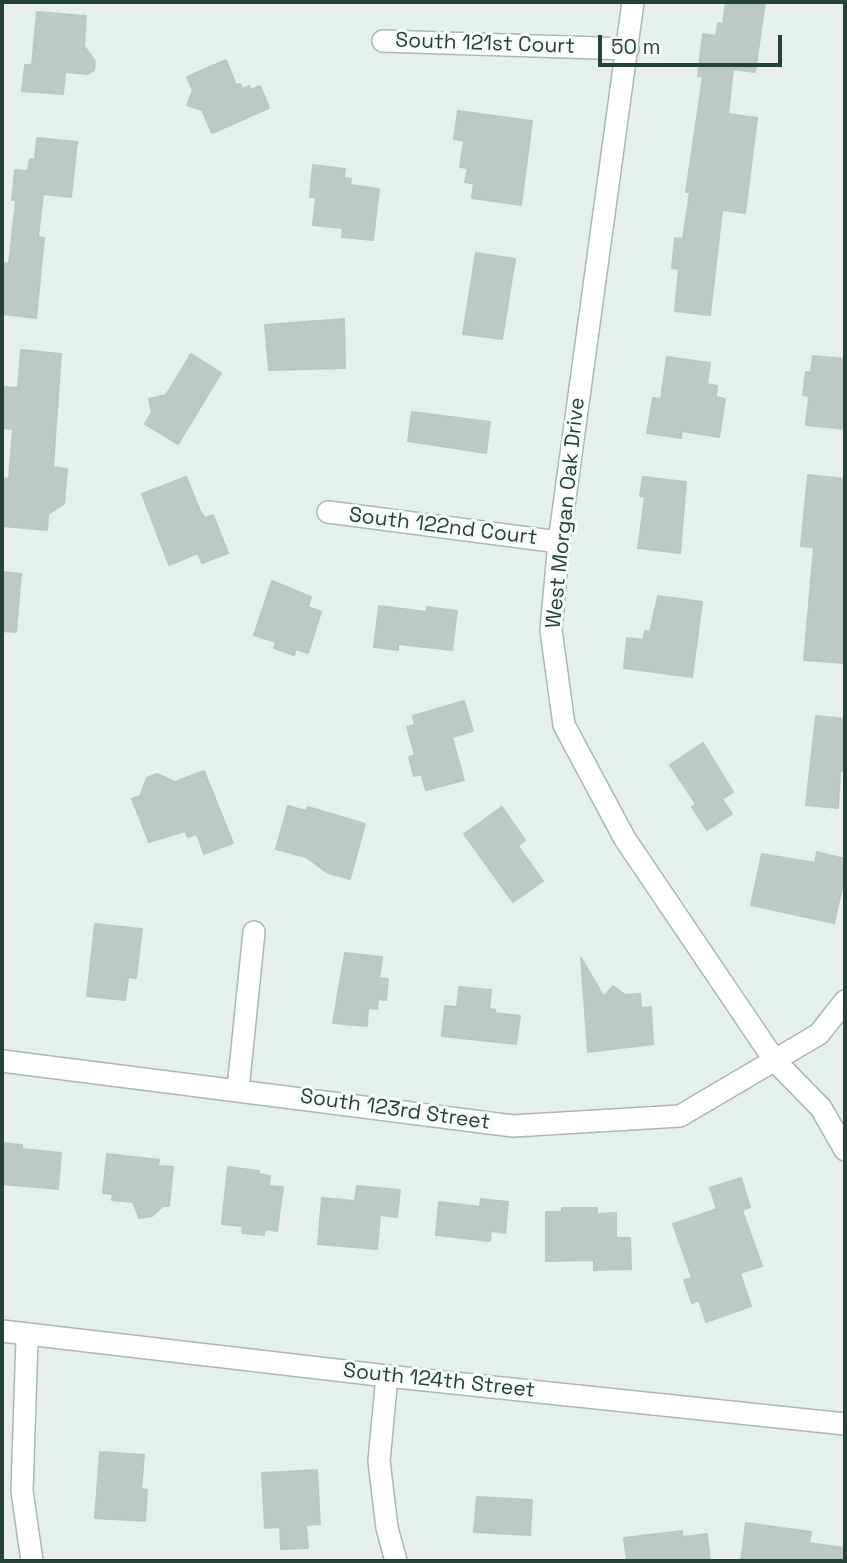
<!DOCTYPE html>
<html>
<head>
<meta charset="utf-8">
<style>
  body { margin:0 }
  #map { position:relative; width:847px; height:1563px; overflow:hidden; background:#e6efeb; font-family:"Space Grotesk",sans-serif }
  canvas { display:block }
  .frame { position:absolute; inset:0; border:4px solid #24423a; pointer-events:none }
  .scale { position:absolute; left:598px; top:35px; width:184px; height:32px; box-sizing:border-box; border:4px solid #24423a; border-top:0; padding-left:9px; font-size:21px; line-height:24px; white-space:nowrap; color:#24423a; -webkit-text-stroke:5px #f7fbf9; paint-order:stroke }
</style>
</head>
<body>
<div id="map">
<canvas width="847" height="1563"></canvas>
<div class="frame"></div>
<div class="scale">50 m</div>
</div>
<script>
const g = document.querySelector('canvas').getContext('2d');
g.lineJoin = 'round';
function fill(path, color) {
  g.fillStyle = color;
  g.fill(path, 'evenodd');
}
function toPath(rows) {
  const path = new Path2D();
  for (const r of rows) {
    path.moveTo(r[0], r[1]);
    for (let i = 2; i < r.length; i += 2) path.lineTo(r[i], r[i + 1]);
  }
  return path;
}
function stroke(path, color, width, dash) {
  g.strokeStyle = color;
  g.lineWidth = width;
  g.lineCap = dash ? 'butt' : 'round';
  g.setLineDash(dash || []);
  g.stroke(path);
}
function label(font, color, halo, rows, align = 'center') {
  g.font = font + ' "Space Grotesk",sans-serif';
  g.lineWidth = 6;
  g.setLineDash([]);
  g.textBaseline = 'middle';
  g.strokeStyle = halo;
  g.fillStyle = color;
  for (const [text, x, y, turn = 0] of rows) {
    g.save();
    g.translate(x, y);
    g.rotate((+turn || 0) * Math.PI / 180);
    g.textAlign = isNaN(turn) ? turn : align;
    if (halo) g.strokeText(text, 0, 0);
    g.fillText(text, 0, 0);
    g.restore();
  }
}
const building = toPath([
  [726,2,765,2,755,72,733,69,728,114,757,118,745,213,722,210,710,315,675,311,679,269,672,268,675,238,683,239,690,192,686,192,703,77,698,76,703,34,716,36,718,23,723,24,726,2],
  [37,12,86,16,84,46,95,61,94,70,88,74,65,72,63,94,22,91,25,65,32,65,37,12],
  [226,60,236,85,240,84,243,89,249,86,251,90,260,86,269,108,212,133,202,110,187,105,193,90,187,77,226,60],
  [458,111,532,121,521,205,472,198,474,184,465,182,468,168,460,167,464,141,454,139,458,111],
  [37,138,77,142,71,197,43,194,38,237,44,238,36,318,2,314,2,281,4,263,9,264,16,200,12,200,15,170,28,171,30,159,35,160,37,138],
  [313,165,345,169,344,178,351,179,350,185,379,189,373,240,342,237,343,228,313,225,316,197,310,197,313,165],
  [476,253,515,259,502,339,463,334,476,253],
  [344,319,345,368,269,370,265,325,344,319],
  [21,350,61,354,53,467,67,469,64,504,48,514,47,530,2,526,2,478,9,479,13,429,2,428,2,387,18,388,21,350],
  [191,354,221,373,178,444,145,424,152,412,149,399,166,395,191,354],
  [813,356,845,359,845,429,806,425,809,396,803,395,806,372,811,373,813,356],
  [667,357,710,363,707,384,717,386,716,397,725,399,719,437,682,431,681,438,647,433,653,398,661,399,667,357],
  [412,412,490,422,486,453,408,441,412,412],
  [808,475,845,479,845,663,804,660,814,547,801,546,808,475],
  [186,477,200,511,205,518,213,515,228,553,202,563,198,553,169,565,142,494,186,477],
  [643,477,686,482,680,553,638,548,645,497,640,496,643,477],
  [2,572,21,574,16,632,2,631,2,572],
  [272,581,311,597,308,607,321,612,308,653,296,649,294,655,274,648,276,642,254,635,272,581],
  [658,596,702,602,692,677,624,668,627,638,643,640,645,631,650,632,658,596],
  [379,606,427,612,427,607,457,611,452,650,398,644,398,650,374,647,379,606],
  [464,701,473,731,452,737,464,780,426,790,421,774,414,776,409,757,415,755,407,727,415,725,413,716,464,701],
  [816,716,845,719,845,771,840,771,838,808,806,805,816,716],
  [703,743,733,792,722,799,732,814,707,830,692,807,696,804,670,765,703,743],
  [204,771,233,843,204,854,197,834,188,837,185,831,149,842,132,799,140,796,147,778,157,774,175,782,204,771],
  [288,806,306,811,308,807,365,824,350,879,328,873,306,857,276,849,288,806],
  [502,807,525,840,518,846,543,881,513,902,464,834,502,807],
  [817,852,845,859,845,874,834,923,751,905,762,854,815,863,817,852],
  [95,924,142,929,136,978,128,977,125,1000,87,996,95,924],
  [345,953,382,957,379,978,388,979,386,1000,378,999,377,1009,368,1008,367,1026,333,1023,345,953],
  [581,958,604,997,613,986,625,995,640,994,641,1008,651,1007,653,1044,588,1052,581,958],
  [459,987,491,990,489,1009,495,1010,495,1013,520,1016,516,1044,442,1036,445,1006,457,1007,459,987],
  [2,1143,22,1145,22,1149,61,1153,58,1189,2,1184,2,1143],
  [107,1154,159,1160,158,1166,173,1167,169,1206,163,1206,152,1216,139,1218,133,1202,112,1200,113,1194,103,1193,107,1154],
  [228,1167,259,1171,259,1174,270,1176,269,1186,283,1187,277,1231,265,1229,264,1235,242,1233,243,1226,222,1224,228,1167],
  [741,1178,750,1207,742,1210,762,1266,740,1273,751,1306,706,1322,699,1300,692,1303,684,1280,692,1278,673,1224,717,1209,710,1188,741,1178],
  [357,1186,400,1190,397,1217,380,1215,377,1249,318,1244,322,1198,355,1201,357,1186],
  [481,1199,508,1202,505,1233,491,1231,490,1241,436,1235,439,1202,480,1207,481,1199],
  [562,1208,597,1208,597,1214,616,1213,616,1238,630,1238,631,1269,594,1270,594,1260,546,1261,546,1212,562,1212,562,1208],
  [100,1452,144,1455,141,1489,147,1490,145,1521,95,1518,100,1452],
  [317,1470,320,1524,306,1525,308,1548,281,1549,280,1527,265,1528,262,1473,317,1470],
  [477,1497,532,1500,530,1535,474,1532,477,1497],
  [746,1523,811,1532,809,1543,845,1548,845,1561,741,1561,746,1523],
  [682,1531,682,1537,707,1534,710,1561,627,1561,624,1538,682,1531]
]);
const minor = toPath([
  [633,2,559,542,551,630,564,725,625,839,775,1061,821,1108,845,1150],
  [383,41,628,49],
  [328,512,559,542],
  [2,1061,513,1126,680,1116,819,1034,845,1001],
  [238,1089,254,932],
  [2,1331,387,1376,845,1424],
  [387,1376,379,1461,387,1528,396,1561],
  [32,1561,22,1491,27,1339,34,1335]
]);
const streetNames = [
  ["South 121st Court",485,44,2],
  ["West Morgan Oak Drive",566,513,-84],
  ["South 122nd Court",443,527,7],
  ["South 123rd Street",395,1110,8],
  ["South 124th Street",439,1381,6]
];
fill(building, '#bbcac4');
stroke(building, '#b8c9c2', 2);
stroke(minor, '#a8b8b2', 24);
stroke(minor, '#fff', 21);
label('21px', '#24423a', '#f7fbf9', streetNames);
</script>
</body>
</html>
